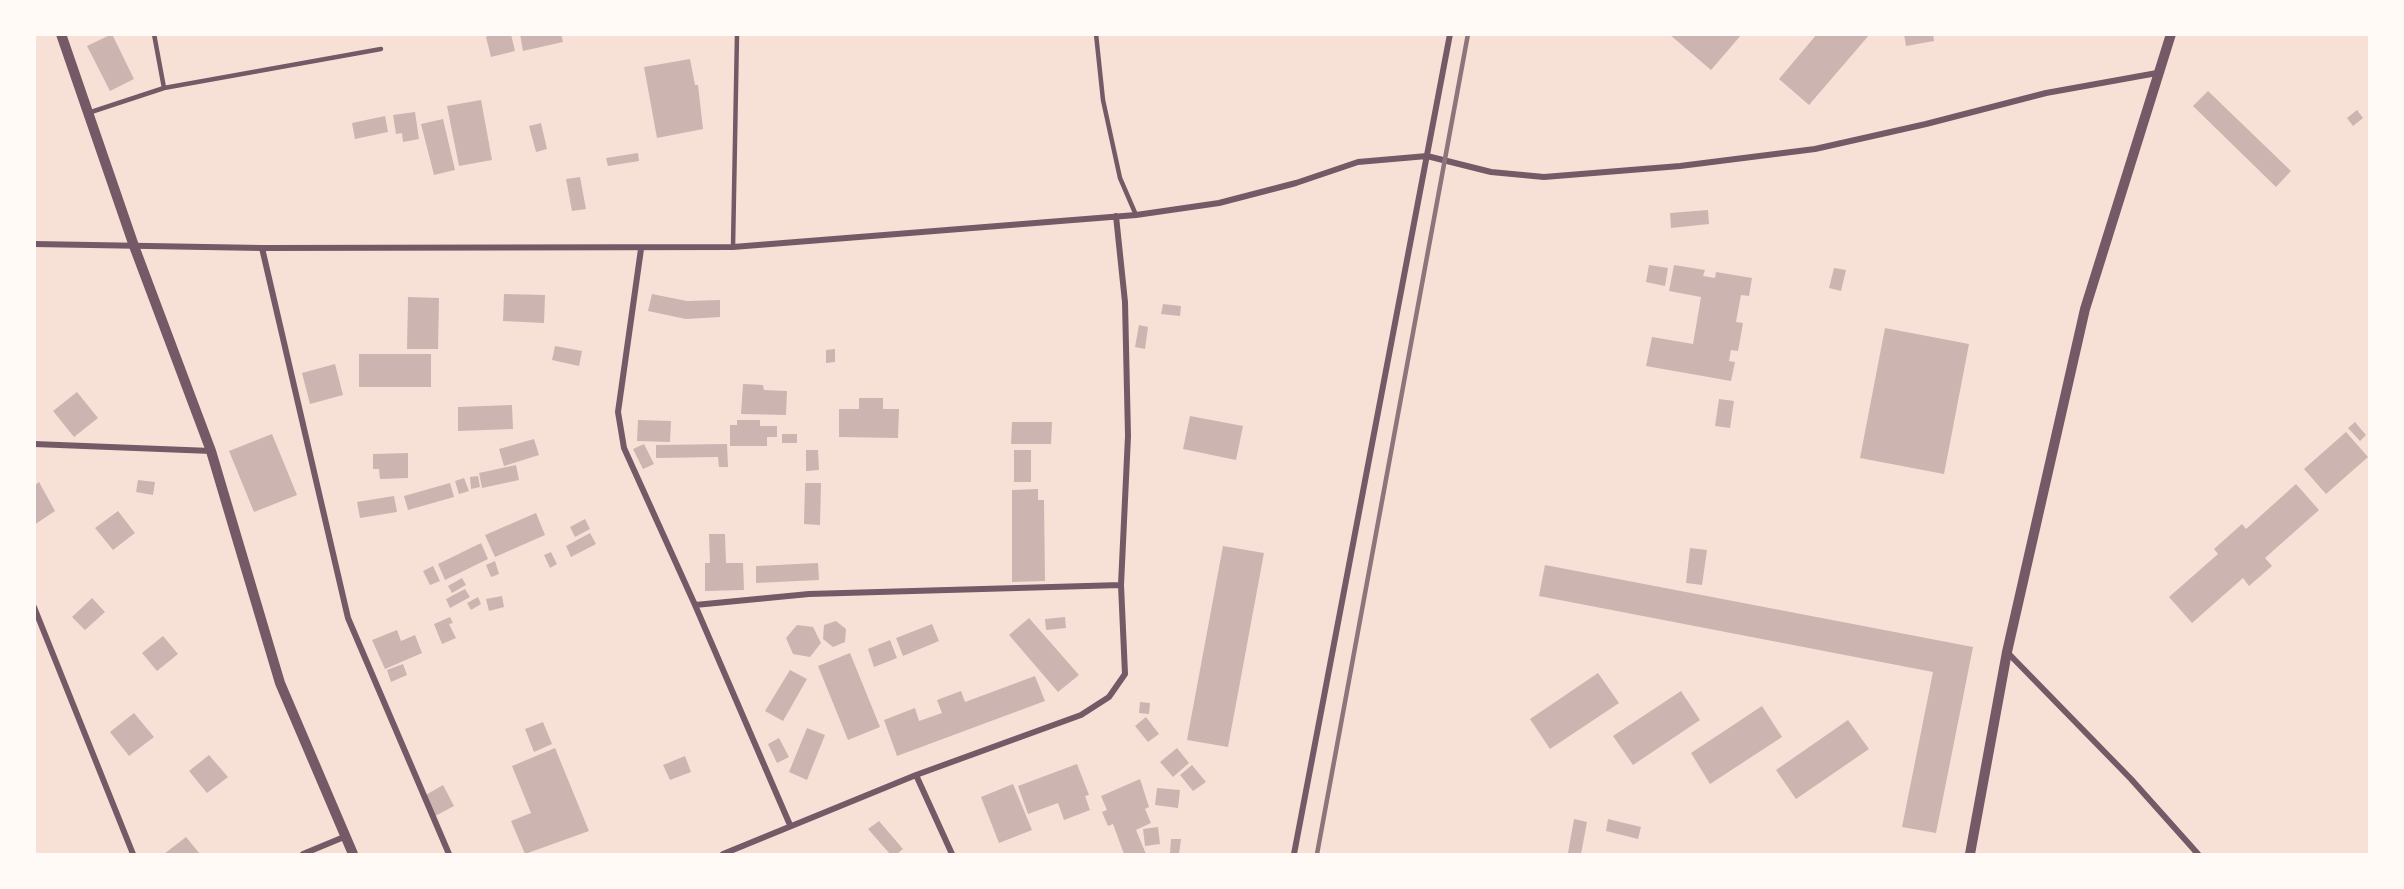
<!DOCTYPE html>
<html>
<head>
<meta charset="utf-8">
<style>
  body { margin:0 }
  #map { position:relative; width:2404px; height:889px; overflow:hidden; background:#f7e1d7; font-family:"Space Grotesk",sans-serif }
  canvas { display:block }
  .frame { position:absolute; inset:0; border:36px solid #fffaf5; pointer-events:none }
</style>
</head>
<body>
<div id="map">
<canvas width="2404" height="889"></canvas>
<div class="frame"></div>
</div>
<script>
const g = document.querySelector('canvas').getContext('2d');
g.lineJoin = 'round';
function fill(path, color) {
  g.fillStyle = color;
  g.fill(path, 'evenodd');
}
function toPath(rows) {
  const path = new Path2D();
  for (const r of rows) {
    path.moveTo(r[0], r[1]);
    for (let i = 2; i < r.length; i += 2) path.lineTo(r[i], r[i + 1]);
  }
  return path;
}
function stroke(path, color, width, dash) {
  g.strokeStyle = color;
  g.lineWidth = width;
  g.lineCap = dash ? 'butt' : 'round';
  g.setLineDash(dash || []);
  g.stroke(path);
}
const building = toPath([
  [112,34,134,79,110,91,87,46],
  [490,34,511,34,515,51,491,57,486,37],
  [520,34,561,34,563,42,523,51],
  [1669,34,1742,34,1711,70],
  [1817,34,1870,34,1809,105,1779,79],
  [1904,34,1933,34,1934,41,1906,46],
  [690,59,695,85,698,85,703,129,657,138,644,67],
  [2208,91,2291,171,2276,187,2193,106],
  [481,100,492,160,459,166,447,106],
  [2357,110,2363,118,2353,126,2347,118],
  [415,112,419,139,403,142,402,133,396,134,393,115],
  [385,116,388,132,355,139,352,123],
  [443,119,455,170,434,175,421,124],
  [541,123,547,149,536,152,529,126],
  [638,153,639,161,608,166,606,158],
  [580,177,586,209,572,211,566,179],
  [1708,210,1709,224,1671,228,1670,213],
  [1649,265,1668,268,1665,286,1646,282],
  [1674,265,1705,270,1703,276,1715,278,1716,272,1752,278,1749,296,1741,295,1736,322,1743,323,1738,351,1731,350,1729,361,1735,362,1731,381,1646,366,1652,337,1693,344,1701,297,1669,291],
  [1834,268,1846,270,1841,291,1829,288],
  [504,294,545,295,544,323,503,321],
  [652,294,687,301,720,300,720,317,686,319,648,311],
  [408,297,439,298,438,349,407,349],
  [1163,304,1181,306,1180,316,1161,314],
  [1139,325,1148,327,1145,349,1135,347],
  [1885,328,1969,344,1944,474,1860,458],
  [555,346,582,351,579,366,552,360],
  [835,349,835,362,826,363,826,350],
  [359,354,431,354,431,387,359,387],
  [335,364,343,395,310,404,302,373],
  [743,384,763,385,764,390,787,391,786,415,741,414],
  [77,392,98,418,74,437,53,411],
  [859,398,883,398,883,409,899,409,898,438,839,437,839,409,859,409],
  [1719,399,1734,401,1730,428,1715,426],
  [512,405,513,429,458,431,458,407],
  [1190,416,1243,426,1236,460,1183,449],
  [638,420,671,421,670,442,637,441],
  [737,420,760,420,760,426,777,426,777,437,767,437,767,446,730,446,730,425,737,425],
  [1012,422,1052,422,1051,444,1011,444],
  [2355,422,2366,435,2360,441,2348,428],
  [2346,432,2368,457,2326,494,2304,469],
  [272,434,297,495,254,512,229,451],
  [782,434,797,434,797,443,782,443],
  [534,439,539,455,504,466,499,449],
  [644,444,654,464,643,469,633,449],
  [727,444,728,467,719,467,718,457,656,458,656,445],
  [806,450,818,450,819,470,806,471],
  [1014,450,1031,450,1031,482,1014,482],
  [408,453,408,478,380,479,379,469,373,469,373,454],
  [516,465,519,480,482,488,479,473],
  [478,476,480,487,471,489,470,477],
  [464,478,469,491,459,494,455,481],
  [138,480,155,482,153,495,136,492],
  [39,482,55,511,34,525,34,486],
  [450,483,454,497,408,510,404,496],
  [805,483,821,483,820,525,804,524],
  [2296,484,2319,510,2265,558,2272,566,2249,586,2243,578,2192,623,2169,597,2218,554,2214,549,2242,524,2246,529],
  [1038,489,1038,500,1044,500,1045,581,1012,582,1012,490],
  [394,496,397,512,360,518,357,502],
  [118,511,135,533,113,550,95,528],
  [536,513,545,535,495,557,485,535],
  [585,519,590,529,575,537,570,527],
  [590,533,596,544,571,557,566,546],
  [709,534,725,534,726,563,743,563,744,590,705,591,705,563,710,563],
  [481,543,488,559,445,580,438,564],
  [1223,546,1264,553,1228,747,1187,740],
  [1690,548,1707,550,1702,585,1686,583],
  [551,552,557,564,550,568,544,555],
  [495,561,499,574,491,577,486,565],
  [818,563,819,580,756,583,756,566],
  [1545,565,1973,647,1936,833,1902,827,1933,672,1539,596],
  [433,566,440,581,430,585,423,571],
  [462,578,466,585,452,593,448,586],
  [465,589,470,597,450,608,446,599],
  [502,596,504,607,489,611,486,599],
  [478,597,481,604,471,610,467,603],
  [92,598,105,612,85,630,72,617],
  [450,617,453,623,449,624,456,638,442,644,434,624],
  [1065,617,1066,628,1046,630,1045,619],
  [1029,618,1079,675,1058,692,1009,635],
  [836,621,846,629,845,642,833,647,823,639,824,625],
  [932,624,939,641,903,656,896,638],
  [797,625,813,627,821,643,810,657,793,654,786,638],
  [397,630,401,641,415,635,422,653,385,669,372,640],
  [163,636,178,654,157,671,142,653],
  [890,640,897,658,874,667,868,649],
  [850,653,880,727,848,740,818,666],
  [403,664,407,675,391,682,387,670],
  [790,670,807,679,783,721,765,711],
  [1598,673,1619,703,1550,749,1530,719],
  [1035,676,1045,701,897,756,884,720,915,708,919,721,942,713,937,700,961,691,965,702],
  [1681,691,1700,720,1633,765,1613,736],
  [1140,702,1150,703,1149,714,1139,713],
  [1762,706,1782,737,1710,784,1691,753],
  [134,713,154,737,129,756,110,732],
  [1146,717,1159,734,1148,742,1135,726],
  [1848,720,1869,749,1796,799,1776,770],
  [543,722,552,744,534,752,525,729],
  [807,728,825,735,807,780,789,772],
  [779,738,789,757,777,763,768,744],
  [555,748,589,831,525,854,511,821,531,813,512,766],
  [1177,748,1189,763,1173,777,1160,762],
  [209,755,228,777,207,793,189,771],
  [685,756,691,772,670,780,663,765],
  [1077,764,1089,795,1085,796,1090,810,1064,820,1058,803,1028,814,1018,786],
  [1192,765,1206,782,1193,791,1180,775],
  [1140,779,1149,807,1145,809,1151,823,1136,830,1146,854,1124,854,1113,824,1108,826,1102,812,1107,810,1101,796],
  [1013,784,1032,830,999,843,981,797],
  [443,785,454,806,435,816,424,796],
  [1157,788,1180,790,1178,808,1155,805],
  [1574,819,1587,822,1581,854,1568,853],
  [1608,819,1641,827,1638,839,1606,831],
  [879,821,903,849,897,854,890,854,868,829],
  [1158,827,1160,844,1145,846,1143,829],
  [186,837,200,854,164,854],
  [1171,839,1181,839,1179,854,1170,853]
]);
const service = toPath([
  [154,34,164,88],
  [1096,34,1103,100,1120,178,1136,215],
  [88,113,164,88,381,49],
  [733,247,737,34]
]);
const minor = toPath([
  [34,244,262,248,733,247,1136,215,1219,203,1296,183,1358,162,1427,156,1491,172,1544,177,1680,166,1815,149,1926,124,2046,93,2157,73],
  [262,248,348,618,449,854],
  [641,249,618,412,624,448,695,605,790,825],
  [34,444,211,451],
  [695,605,809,594,1121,585],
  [34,607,133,854],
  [2007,652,2131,779,2198,854],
  [916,775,952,854],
  [303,854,344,837],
  [723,854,916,775,1081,715,1109,697,1125,674,1121,585,1128,436,1125,302,1116,216],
  [1294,854,1450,34]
]);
const tertiary = toPath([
  [61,34,134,246,211,451,280,683,353,854],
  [1970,854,2007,652,2085,309,2171,34]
]);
const rail = toPath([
  [1317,854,1468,34]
]);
fill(building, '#ccb4b1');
stroke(service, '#755966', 4.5);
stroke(minor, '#755966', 6);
stroke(tertiary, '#755966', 10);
stroke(rail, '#8f747c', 4.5);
</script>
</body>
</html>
